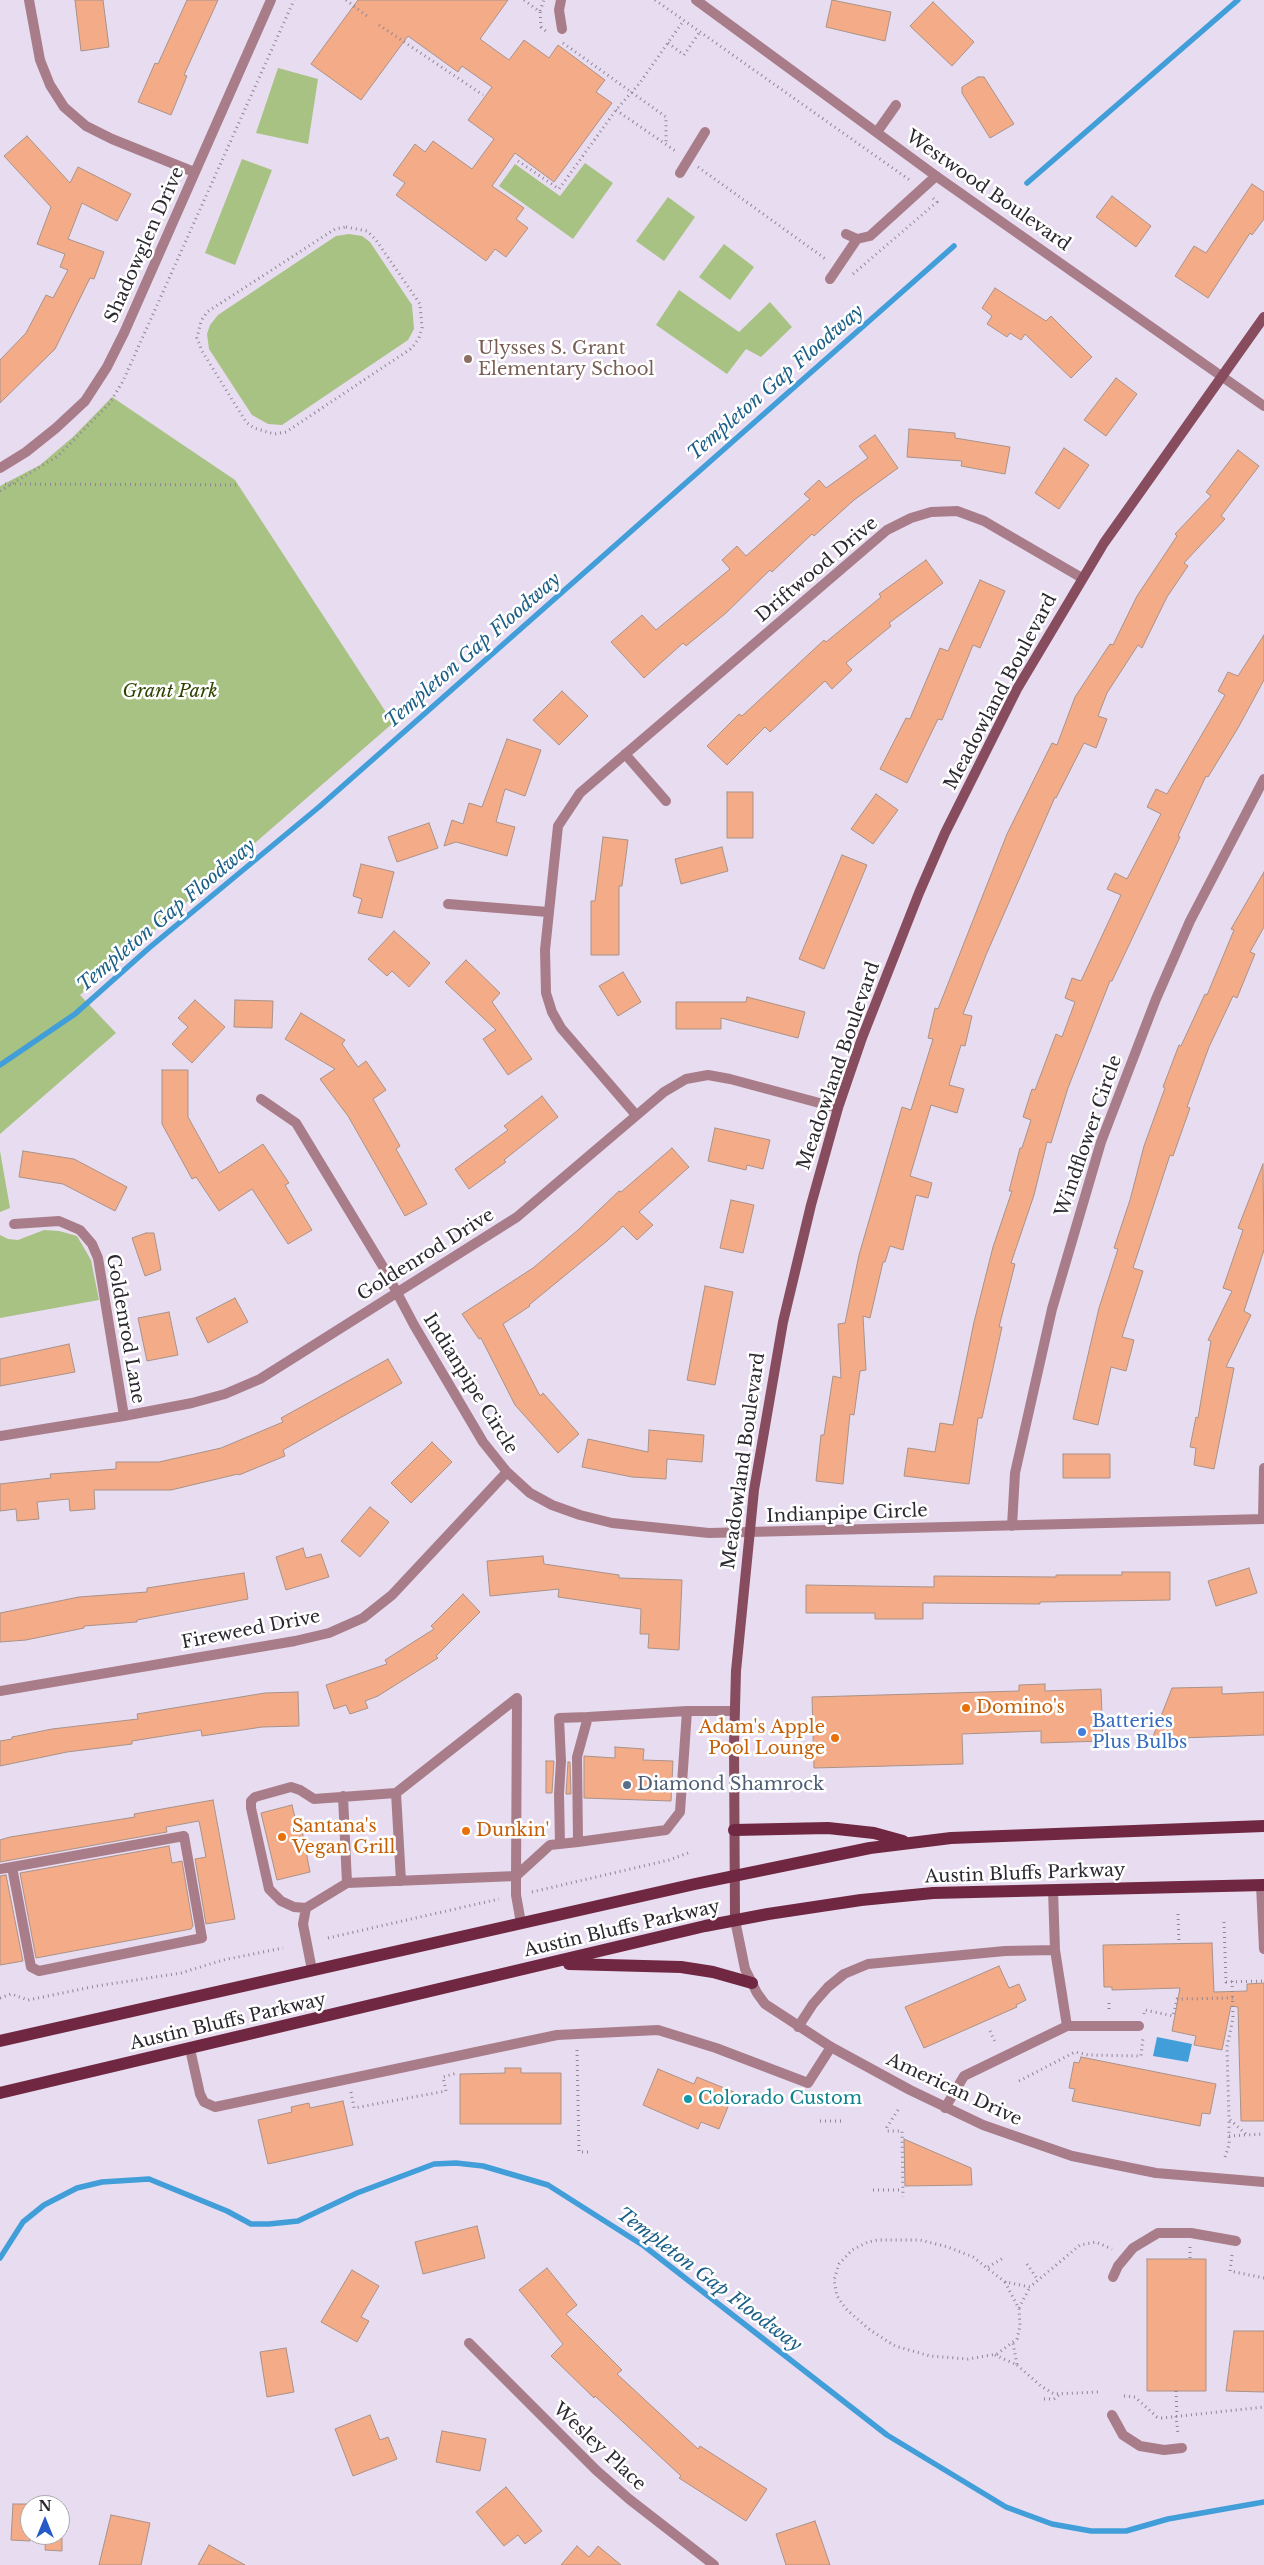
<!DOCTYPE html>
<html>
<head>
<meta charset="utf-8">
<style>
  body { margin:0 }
  #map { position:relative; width:1264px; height:2565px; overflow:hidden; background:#e8dcf1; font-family:"Libre Baskerville",serif }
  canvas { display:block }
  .north { position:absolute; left:20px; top:2495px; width:50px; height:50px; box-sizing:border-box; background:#fff; border:1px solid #aba9ac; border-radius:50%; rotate:0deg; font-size:14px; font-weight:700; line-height:20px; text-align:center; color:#2c2830 }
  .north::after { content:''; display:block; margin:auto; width:18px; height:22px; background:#255ac7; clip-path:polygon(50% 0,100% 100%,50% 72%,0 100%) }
</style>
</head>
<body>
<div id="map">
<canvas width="1264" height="2565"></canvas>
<div class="north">N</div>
</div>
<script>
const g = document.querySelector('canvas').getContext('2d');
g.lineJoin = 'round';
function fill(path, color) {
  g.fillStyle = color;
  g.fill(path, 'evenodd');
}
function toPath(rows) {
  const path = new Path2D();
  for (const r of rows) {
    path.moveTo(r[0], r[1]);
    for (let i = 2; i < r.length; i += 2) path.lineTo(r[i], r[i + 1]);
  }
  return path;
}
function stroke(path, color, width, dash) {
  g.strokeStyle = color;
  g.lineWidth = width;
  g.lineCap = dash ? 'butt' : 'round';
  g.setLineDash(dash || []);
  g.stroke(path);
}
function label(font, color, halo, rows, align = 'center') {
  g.font = font + ' "Libre Baskerville",serif';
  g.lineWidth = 5;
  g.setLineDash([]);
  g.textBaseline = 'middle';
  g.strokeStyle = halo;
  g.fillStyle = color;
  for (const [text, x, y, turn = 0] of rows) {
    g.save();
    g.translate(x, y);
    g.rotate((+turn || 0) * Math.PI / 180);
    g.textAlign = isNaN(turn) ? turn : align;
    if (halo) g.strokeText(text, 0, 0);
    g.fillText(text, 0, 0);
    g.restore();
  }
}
const green = toPath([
  [278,68,318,79,308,144,256,133],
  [242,159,272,170,235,265,205,253],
  [585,163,613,183,573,239,499,186,515,164,560,196],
  [668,197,695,217,664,261,636,241],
  [349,234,362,236,370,242,412,305,414,329,408,340,282,425,268,424,252,415,209,349,207,334,210,325,218,315,336,236],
  [724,244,754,267,730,300,699,277],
  [679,290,739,332,770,302,792,327,761,357,746,349,727,374,656,325],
  [112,397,235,480,393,723,80,995,116,1033,0,1134,0,486,40,465,73,437],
  [0,1151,10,1208,0,1212],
  [44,1230,59,1231,77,1236,91,1260,99,1300,0,1318,0,1235,8,1239,18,1240]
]);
const water = toPath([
  [1157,2037,1192,2044,1188,2062,1153,2056]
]);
const stream = toPath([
  [1027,183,1238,0],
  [0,1065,75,1014,149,948,319,807,954,246],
  [0,2258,23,2222,44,2205,77,2188,102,2182,149,2179,227,2211,251,2224,269,2224,298,2221,357,2193,434,2164,456,2163,483,2166,548,2185,644,2246,887,2435,1006,2507,1052,2524,1091,2531,1126,2531,1168,2519,1264,2502]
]);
const building = toPath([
  [75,0,103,0,109,47,81,51,75,0],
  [187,0,218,0,184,75,187,76,171,115,138,102,155,63,158,64,187,0],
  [358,0,508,0,480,39,509,60,524,40,549,58,558,45,605,80,596,92,612,103,554,182,515,153,492,186,524,208,516,219,528,228,506,257,495,249,486,261,396,195,405,183,393,175,415,144,425,152,433,141,472,169,494,139,468,120,492,87,462,66,458,72,408,36,361,100,311,64,358,0],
  [832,0,891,12,885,41,826,27,832,0],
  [933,2,974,42,952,66,910,26,933,2],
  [978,77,984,77,1014,124,990,138,962,93,962,87,978,77],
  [27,136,70,183,78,167,131,194,117,221,82,203,68,239,104,252,94,279,90,278,55,349,0,403,0,360,26,333,46,295,53,298,68,270,60,267,65,254,37,244,51,207,4,156,27,136],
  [1252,184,1264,192,1264,219,1252,235,1250,233,1208,298,1175,276,1194,246,1206,253,1252,184],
  [1112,196,1151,226,1136,247,1096,217,1112,196],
  [995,288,1046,321,1051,316,1092,357,1071,378,1025,334,1021,340,1010,333,1007,337,987,324,992,316,982,308,995,288],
  [1116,378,1137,394,1106,436,1084,420,1116,378],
  [909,429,955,433,955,438,1010,447,1005,474,961,466,962,461,907,457,909,429],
  [875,435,898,468,854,500,814,536,812,534,772,572,770,570,726,613,686,646,683,643,644,678,611,642,642,615,656,630,730,569,722,560,737,546,746,556,810,499,804,494,819,480,826,488,868,458,859,446,875,435],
  [1064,448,1089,465,1059,509,1035,493,1064,448],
  [1238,450,1259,466,1221,516,1225,519,1184,563,1188,566,1167,597,1142,648,1138,645,1107,693,1098,716,1107,719,1096,748,1084,743,1056,798,1055,797,986,955,963,1014,972,1016,965,1046,961,1045,949,1085,964,1089,957,1113,931,1105,910,1176,932,1183,928,1198,916,1195,903,1250,890,1246,885,1262,883,1262,870,1318,863,1316,866,1370,860,1371,854,1415,850,1414,843,1484,816,1481,821,1435,824,1435,833,1376,841,1378,838,1324,845,1323,859,1255,902,1107,911,1110,933,1039,928,1038,935,1008,938,1009,1007,834,1052,743,1057,745,1075,697,1110,644,1113,645,1137,596,1177,536,1175,534,1211,496,1206,492,1238,450],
  [926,560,943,583,889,623,891,626,846,663,852,670,832,689,825,681,770,732,765,727,727,765,707,746,739,714,742,716,824,640,826,642,881,597,879,594,926,560],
  [980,580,1005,591,980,648,973,645,942,720,938,719,907,783,880,769,906,718,910,719,940,648,948,651,980,580],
  [1264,635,1264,680,1238,728,1208,777,1206,776,1178,836,1180,837,1112,981,1110,981,1068,1088,1051,1143,1047,1142,1034,1195,1011,1263,1015,1264,999,1327,1002,1327,982,1418,978,1418,969,1484,904,1476,908,1448,935,1452,940,1423,953,1425,974,1322,993,1247,1012,1191,1009,1191,1020,1148,1022,1148,1031,1120,1023,1117,1032,1089,1035,1090,1056,1034,1062,1037,1075,1002,1065,998,1072,978,1081,981,1121,895,1107,889,1115,873,1127,879,1161,814,1147,807,1156,789,1167,794,1225,695,1218,691,1228,672,1238,676,1264,635],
  [562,691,588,716,559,745,533,720,562,691],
  [507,739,541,750,525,796,505,789,496,822,515,827,507,856,456,842,444,846,452,820,463,824,469,803,482,807,507,739],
  [727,792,753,792,753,838,727,838,727,792],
  [876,794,898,810,873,844,851,829,876,794],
  [429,823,438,848,397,862,388,837,429,823],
  [603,837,628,840,622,886,619,886,619,955,591,955,591,901,595,901,603,837],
  [722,847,728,871,681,884,675,859,722,847],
  [842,855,867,865,824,969,799,959,842,855],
  [361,864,394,872,382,918,358,913,362,899,353,896,361,864],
  [1264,872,1264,927,1250,952,1255,954,1237,998,1233,996,1209,1047,1187,1107,1190,1108,1173,1156,1170,1155,1133,1268,1143,1271,1122,1337,1134,1340,1126,1371,1111,1367,1098,1425,1073,1419,1099,1308,1118,1249,1114,1248,1130,1200,1144,1146,1165,1088,1163,1087,1179,1045,1181,1046,1205,994,1207,995,1234,930,1231,929,1264,872],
  [394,931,430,963,409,987,392,971,387,976,368,959,394,931],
  [466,960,500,993,492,1002,532,1059,508,1075,483,1039,496,1030,445,982,466,960],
  [623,972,641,1002,618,1016,599,986,623,972],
  [747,997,805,1012,798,1038,721,1018,721,1029,676,1029,676,1002,746,1002,747,997],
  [195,1000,225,1027,192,1063,172,1044,188,1027,178,1018,195,1000],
  [235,1000,273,1001,272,1028,234,1027,235,1000],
  [301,1013,345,1040,342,1044,358,1067,366,1061,386,1090,373,1099,400,1146,396,1149,427,1204,405,1216,348,1116,320,1079,335,1069,285,1039,301,1013],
  [162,1070,188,1070,188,1117,219,1173,263,1144,289,1183,285,1185,312,1230,288,1244,252,1189,219,1211,196,1177,192,1179,162,1124,162,1070],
  [542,1096,558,1117,504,1160,506,1162,469,1189,455,1169,508,1130,504,1126,542,1096],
  [715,1128,770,1140,763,1169,747,1165,746,1170,708,1161,715,1128],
  [672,1148,689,1167,639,1212,653,1225,637,1240,623,1226,607,1241,529,1305,530,1306,503,1324,540,1396,543,1393,579,1434,558,1453,515,1405,481,1338,479,1339,462,1314,533,1268,578,1230,619,1191,621,1192,672,1148],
  [23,1151,74,1159,127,1187,115,1211,63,1184,19,1177,23,1151],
  [1263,1164,1264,1250,1244,1311,1251,1315,1226,1367,1234,1368,1214,1469,1194,1465,1196,1448,1190,1447,1196,1417,1198,1418,1211,1341,1208,1340,1232,1291,1223,1288,1243,1230,1238,1228,1263,1164],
  [731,1200,754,1205,743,1253,720,1248,731,1200],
  [146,1233,154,1233,161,1270,145,1276,132,1238,146,1233],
  [705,1286,733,1292,715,1385,687,1380,705,1286],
  [235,1298,248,1322,208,1343,196,1318,235,1298],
  [169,1312,178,1355,147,1361,138,1318,169,1312],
  [69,1344,75,1372,0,1386,0,1359,69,1344],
  [388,1359,402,1383,283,1450,285,1456,239,1475,238,1474,171,1490,94,1490,95,1509,70,1511,69,1499,37,1502,39,1519,17,1521,16,1509,0,1511,0,1484,51,1478,50,1474,116,1469,116,1462,159,1462,221,1448,283,1422,281,1418,388,1359],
  [649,1430,704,1435,702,1462,667,1459,666,1479,632,1477,582,1467,588,1439,648,1452,649,1430],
  [432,1442,452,1462,411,1503,391,1483,432,1442],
  [1063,1454,1110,1454,1110,1478,1063,1478,1063,1454],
  [370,1507,389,1522,360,1557,341,1541,370,1507],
  [303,1548,306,1558,321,1554,329,1577,286,1590,276,1557,303,1548],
  [543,1556,544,1564,619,1575,619,1578,682,1580,679,1650,648,1648,649,1634,640,1634,641,1609,558,1597,559,1589,490,1596,487,1561,543,1556],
  [1249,1568,1257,1593,1216,1606,1208,1581,1249,1568],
  [1122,1572,1170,1572,1170,1600,1040,1602,1040,1604,923,1603,923,1619,875,1619,875,1613,806,1613,806,1585,934,1587,934,1576,1056,1577,1056,1575,1122,1575,1122,1572],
  [244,1573,248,1599,137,1620,137,1622,84,1626,84,1628,26,1640,0,1642,0,1613,79,1597,147,1592,147,1588,244,1573],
  [463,1594,480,1612,436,1656,438,1658,378,1696,365,1701,368,1708,350,1714,346,1705,334,1709,326,1685,387,1664,385,1660,434,1629,431,1626,463,1594],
  [1045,1684,1045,1691,1101,1689,1103,1741,1041,1743,1041,1731,962,1734,963,1764,814,1768,812,1697,1019,1691,1019,1685,1045,1684],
  [1222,1687,1222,1694,1264,1692,1264,1735,1152,1739,1172,1688,1222,1687],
  [298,1692,299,1726,262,1727,202,1736,201,1730,132,1741,132,1744,67,1752,0,1766,0,1741,12,1739,12,1737,52,1729,138,1719,137,1714,265,1693,298,1692],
  [615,1747,644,1749,643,1760,673,1761,671,1801,584,1798,584,1756,615,1758,615,1747],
  [546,1761,554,1761,552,1793,546,1793,546,1761],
  [568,1762,570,1762,571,1794,566,1794,568,1762],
  [213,1800,235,1919,206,1924,195,1859,206,1857,199,1821,166,1827,167,1832,0,1862,0,1840,10,1837,135,1817,134,1814,213,1800],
  [292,1805,297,1826,301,1825,310,1872,277,1880,261,1813,292,1805],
  [169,1846,172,1863,182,1861,193,1926,191,1929,36,1958,20,1873,169,1846],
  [6,1875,23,1961,0,1965,0,1876,6,1875],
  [1212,1943,1214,1992,1247,1991,1247,1984,1264,1983,1264,2121,1241,2121,1238,2007,1231,2006,1222,2050,1194,2045,1196,2036,1172,2031,1180,1988,1112,1990,1112,1987,1104,1987,1103,1945,1212,1943],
  [999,1966,1009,1988,1019,1984,1026,2000,1016,2005,1017,2007,924,2048,905,2007,999,1966],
  [1081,2057,1216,2084,1210,2114,1202,2113,1200,2126,1072,2101,1075,2089,1069,2088,1074,2062,1079,2063,1081,2057],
  [505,2068,521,2068,521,2073,561,2073,561,2124,460,2124,460,2074,505,2073,505,2068],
  [658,2069,694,2084,697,2077,734,2092,719,2129,701,2122,698,2129,643,2105,658,2069],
  [343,2101,353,2145,268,2164,258,2120,292,2112,291,2107,309,2103,310,2108,343,2101],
  [904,2139,971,2168,972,2185,905,2186,904,2139],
  [477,2226,485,2258,423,2274,415,2242,477,2226],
  [1147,2259,1206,2259,1206,2391,1147,2391,1147,2259],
  [547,2268,577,2305,566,2314,622,2370,617,2374,698,2449,700,2446,767,2489,746,2521,679,2478,681,2476,595,2396,594,2398,551,2356,563,2344,519,2290,547,2268],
  [352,2270,379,2286,361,2317,369,2321,357,2342,321,2322,352,2270],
  [1234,2331,1264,2331,1264,2392,1226,2391,1234,2331],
  [286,2348,294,2392,267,2397,260,2352,286,2348],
  [370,2415,380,2440,388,2437,397,2459,353,2476,335,2429,370,2415],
  [442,2431,486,2439,480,2471,436,2462,442,2431],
  [506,2487,542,2531,525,2544,518,2535,504,2546,476,2512,506,2487],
  [13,2504,30,2504,30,2541,11,2540,13,2504],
  [111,2515,150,2523,141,2565,99,2565,111,2515],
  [815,2521,830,2565,786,2565,776,2534,815,2521],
  [46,2535,62,2535,62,2551,45,2550,46,2535],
  [209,2545,245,2565,198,2565,209,2545],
  [577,2546,589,2557,598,2546,621,2565,561,2565,577,2546]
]);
const path = toPath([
  [346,0,368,17],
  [524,0,540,12,541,27,547,32],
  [655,0,911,181],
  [540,11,544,0],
  [379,25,483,95],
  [563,43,666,117,666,144],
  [668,43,684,55,699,33],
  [616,110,677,152],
  [518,161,559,189,616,110,639,84,684,20],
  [698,167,827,260],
  [346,227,367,231,376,240,420,304,422,328,419,338,412,348,286,432,274,434,254,428,246,422,202,351,197,338,201,321,207,312,335,229,346,227],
  [853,274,937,202,932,197],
  [5,484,238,485],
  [0,491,58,456,109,404,123,381,294,0],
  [532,1892,669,1860,688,1853],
  [1178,1914,1179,1943],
  [1224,1922,1226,1982,1264,1981],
  [328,1938,499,1899],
  [1232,1981,1233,2018,1227,2047,1229,2119,1247,2135,1264,2134],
  [0,1998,11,1994,28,2000,97,1986,181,1973,223,1960,283,1948],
  [1109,2003,1109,2013],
  [1144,2014,1145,2010,1173,2016,1177,1999,1233,1998],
  [990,2031,996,2044],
  [577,2050,579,2152,590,2152],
  [1019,2081,1075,2052,1088,2055,1141,2056,1143,2038],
  [351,2092,354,2108,446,2091,443,2077,457,2073],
  [898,2110,887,2127,887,2131,902,2131,903,2197],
  [820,2121,844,2121],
  [1229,2136,1246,2135],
  [1225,2157,1229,2145,1229,2119],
  [873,2190,903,2190],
  [1190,2247,1190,2259],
  [1232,2255,1230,2271,1264,2278],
  [1027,2264,1038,2280],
  [988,2267,1005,2257],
  [1005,2282,1019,2309,1020,2326,1017,2339,997,2354,968,2359,930,2356,895,2346,870,2330,846,2309,837,2296,834,2280,839,2264,852,2250,868,2242,878,2240,920,2240,948,2247,973,2257,1005,2282,1030,2287,1080,2245,1096,2242,1112,2249],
  [1019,2308,1030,2287],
  [995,2355,1017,2365,1013,2343],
  [1017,2365,1041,2386,1054,2394,1098,2392],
  [1176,2391,1177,2416],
  [1124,2396,1135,2397,1157,2417,1162,2418,1264,2407],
  [1044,2399,1054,2399,1059,2395],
  [1176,2416,1178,2434]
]);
const lane = toPath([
  [561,0,559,10,562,29],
  [680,173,705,132],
  [846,234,857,239,870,236,936,176],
  [830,279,857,239],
  [687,1711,735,1711],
  [396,1793,401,1881],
  [343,1796,347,1883],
  [560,1844,559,1794,561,1761,559,1718,588,1717],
  [0,1869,12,1867,184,1836,202,1938,39,1971,31,1967,12,1867],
  [1261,1885,1264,1949],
  [306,1908,294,1907,281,1901,269,1889,251,1808,251,1801,255,1797,291,1787,300,1790,314,1799,396,1793,517,1698,516,1876,347,1883,306,1908,303,1924,312,1970],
  [521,1923,516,1895,516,1876,550,1845,578,1842,666,1830,680,1812,687,1711,588,1717,577,1757,578,1842],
  [190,2049,200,2094,204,2102,215,2107,557,2035,658,2030,716,2048,808,2083,831,2047],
  [1113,2277,1118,2266,1133,2248,1158,2233,1191,2233,1236,2241],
  [1112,2415,1123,2435,1140,2446,1164,2450,1182,2448]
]);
const street = toPath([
  [29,0,40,60,50,85,64,107,86,126,112,139,194,172],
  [696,0,936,176,1264,406],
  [877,132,896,105],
  [0,468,26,452,56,428,85,401,107,367,124,333,271,0],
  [625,754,666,801],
  [448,904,548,912],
  [261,1099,296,1123,385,1270,414,1325,483,1442,507,1472,530,1493,552,1505,580,1515,612,1523,709,1533,1264,1519],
  [636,1115,561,1028,552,1012,546,993,545,950,558,826,580,793,887,530,911,518,931,512,957,511,984,521,1082,578],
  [14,1224,59,1221,80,1230,92,1244,98,1258,124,1416],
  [0,1436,124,1416,192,1403,225,1394,260,1379,517,1217,664,1092,686,1079,708,1075,730,1079,838,1108],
  [1263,1519,1264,1468],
  [1012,1526,1015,1473,1052,1309,1101,1142,1156,999,1190,921,1264,779],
  [0,1691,295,1641,329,1633,363,1618,392,1595,507,1472],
  [1053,1890,1055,1950,1067,2026],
  [735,1920,745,1969,757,1993,765,2004,831,2047,910,2090,983,2125,1072,2156,1156,2173,1264,2182],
  [798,2027,813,2004,828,1987,844,1974,868,1964,1005,1951,1055,1950],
  [945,2108,964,2076,1067,2026,1139,2026],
  [469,2343,596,2470,629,2499,714,2565]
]);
const secondary = toPath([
  [735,1920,734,1744,736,1671,754,1490,783,1322,811,1205,838,1108,862,1038,919,893,945,833,1017,689,1104,543,1264,317]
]);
const primary = toPath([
  [734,1830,828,1828,874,1833,903,1841],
  [569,1964,681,1967,713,1972,752,1983],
  [0,2041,695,1884,870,1848,951,1838,1264,1826],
  [0,2093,705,1926,768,1914,861,1900,933,1893,1264,1885]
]);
const markers = [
  [468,359,5,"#8d6e63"],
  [966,1708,5,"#e8710a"],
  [1082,1732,5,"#3f7fe0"],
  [835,1738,5,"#e8710a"],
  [627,1785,5,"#5c6f8a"],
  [466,1831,5,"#e8710a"],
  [282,1837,5,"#e8710a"],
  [688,2099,5,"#0f9aa8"]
];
const streetNames = [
  ["Westwood Boulevard",988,191,35],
  ["Shadowglen Drive",145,245,-66],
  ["Driftwood Drive",817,570,-40],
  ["Meadowland Boulevard",1001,692,-62],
  ["Meadowland Boulevard",839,1066,-71],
  ["Windflower Circle",1089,1136,-71],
  ["Goldenrod Drive",426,1255,-32],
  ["Goldenrod Lane",125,1329,80],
  ["Indianpipe Circle",470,1384,58],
  ["Meadowland Boulevard",744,1461,-82],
  ["Indianpipe Circle",847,1514,-2],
  ["Fireweed Drive",251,1630,-11],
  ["Austin Bluffs Parkway",1025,1874,-2],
  ["Austin Bluffs Parkway",622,1929,-13],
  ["Austin Bluffs Parkway",228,2022,-13],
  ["American Drive",954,2090,25],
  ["Wesley Place",599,2447,43]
];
const educationNames = [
  ["Ulysses S. Grant",478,349],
  ["Elementary School",478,370]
];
const parkNames = [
  ["Grant Park",170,692]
];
const foodNames = [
  ["Domino's",976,1708],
  ["Adam's Apple",825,1728,"right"],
  ["Pool Lounge",825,1749,"right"],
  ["Santana's",292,1827],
  ["Vegan Grill",292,1848],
  ["Dunkin'",476,1831]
];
const shopNames = [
  ["Batteries",1092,1722],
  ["Plus Bulbs",1092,1743]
];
const serviceNames = [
  ["Diamond Shamrock",637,1785]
];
const cultureNames = [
  ["Colorado Custom",698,2099]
];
const waterNames = [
  ["Templeton Gap Floodway",776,383,-41],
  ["Templeton Gap Floodway",473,651,-41],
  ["Templeton Gap Floodway",167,916,-40],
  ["Templeton Gap Floodway",709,2280,37]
];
fill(green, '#a7c282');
fill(water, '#419ed9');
stroke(stream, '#419ed9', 5.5);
fill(building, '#f4ab88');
stroke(building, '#a99288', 1);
stroke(path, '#8f8695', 3, [1, 4]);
stroke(lane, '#a87d89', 10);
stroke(street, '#a87d89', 10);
stroke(secondary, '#884c5f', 10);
stroke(primary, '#702842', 12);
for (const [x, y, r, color] of markers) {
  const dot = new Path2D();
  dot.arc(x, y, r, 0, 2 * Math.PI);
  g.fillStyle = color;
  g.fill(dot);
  stroke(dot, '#fff', 2);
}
label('18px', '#2c2830', '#fff', streetNames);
label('18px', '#785e54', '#fff', educationNames, 'left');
label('italic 18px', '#2e4300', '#fff', parkNames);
label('18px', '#c56008', '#fff', foodNames, 'left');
label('18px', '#366cbe', '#fff', shopNames, 'left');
label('18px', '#4e5e75', '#fff', serviceNames, 'left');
label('18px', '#0d838f', '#fff', cultureNames, 'left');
label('italic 19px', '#1b5e86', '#fff', waterNames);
</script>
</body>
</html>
